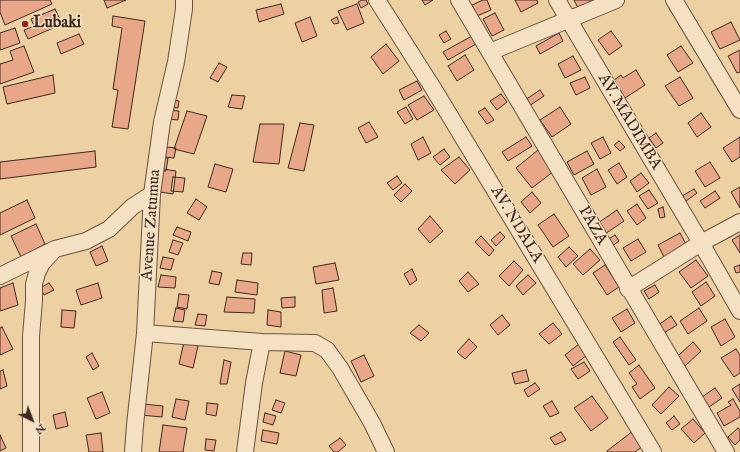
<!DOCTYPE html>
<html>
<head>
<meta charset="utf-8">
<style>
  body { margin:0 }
  #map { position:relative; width:740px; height:452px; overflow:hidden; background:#eed1a3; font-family:"IM FELL English",serif }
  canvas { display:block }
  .north { position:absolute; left:12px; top:400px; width:40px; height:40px; -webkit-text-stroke:3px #f4e1c3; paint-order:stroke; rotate:138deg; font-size:11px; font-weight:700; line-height:16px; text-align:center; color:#3e2920 }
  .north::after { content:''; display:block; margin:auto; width:14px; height:18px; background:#3e2920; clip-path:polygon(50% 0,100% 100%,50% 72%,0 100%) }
</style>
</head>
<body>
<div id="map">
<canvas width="740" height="452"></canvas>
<div class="north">N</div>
</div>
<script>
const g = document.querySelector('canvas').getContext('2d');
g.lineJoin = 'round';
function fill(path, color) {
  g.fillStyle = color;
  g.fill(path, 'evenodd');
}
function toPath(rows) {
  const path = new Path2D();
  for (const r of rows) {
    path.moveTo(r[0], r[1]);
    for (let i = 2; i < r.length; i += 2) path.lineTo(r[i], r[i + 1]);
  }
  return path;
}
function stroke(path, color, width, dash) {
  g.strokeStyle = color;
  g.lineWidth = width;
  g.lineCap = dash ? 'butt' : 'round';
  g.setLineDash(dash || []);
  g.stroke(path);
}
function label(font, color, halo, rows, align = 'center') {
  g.font = font + ' "IM FELL English",serif';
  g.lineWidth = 3;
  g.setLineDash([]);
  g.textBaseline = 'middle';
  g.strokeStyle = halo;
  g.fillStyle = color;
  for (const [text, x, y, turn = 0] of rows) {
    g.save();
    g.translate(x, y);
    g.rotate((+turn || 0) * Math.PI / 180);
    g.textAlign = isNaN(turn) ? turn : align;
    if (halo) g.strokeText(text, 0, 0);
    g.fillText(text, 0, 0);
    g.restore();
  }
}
const building = toPath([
  [0,0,50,0,52,4,5,25,0,12,0,0],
  [104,0,126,0,107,8,104,0],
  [362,0,366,0,368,4,361,8,358,2,362,0],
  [422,0,433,0,425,5,422,0],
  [483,0,487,0,491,10,477,16,472,5,483,0],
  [515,0,537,0,538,3,521,12,515,0],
  [574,0,596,0,578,8,574,0],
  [281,4,284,14,259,22,256,10,281,4],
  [357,4,364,23,347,30,338,11,357,4],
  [55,9,62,24,28,39,24,30,34,26,31,19,55,9],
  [495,13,504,30,492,36,483,19,495,13],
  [113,16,145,21,128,129,112,127,118,90,113,89,122,28,112,26,113,16],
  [310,17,317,36,302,42,295,23,310,17],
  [337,17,339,23,334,24,331,20,337,17],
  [731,22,740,40,720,49,711,32,731,22],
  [15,28,20,43,0,50,0,33,15,28],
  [446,31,451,39,444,43,439,35,446,31],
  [611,31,622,46,609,55,598,40,611,31],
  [559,33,563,41,540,54,536,46,559,33],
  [79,34,84,44,61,54,57,43,79,34],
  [472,36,476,44,448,60,443,52,472,36],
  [386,44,399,61,383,74,371,57,386,44],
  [24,46,34,72,0,84,0,64,13,60,10,51,24,46],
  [681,46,693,63,678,72,667,55,681,46],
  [740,50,740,72,737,73,728,56,740,50],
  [465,55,474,70,457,81,448,66,465,55],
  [573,56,581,70,565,78,558,64,573,56],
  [219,63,227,67,218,82,210,78,219,63],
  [636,70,645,85,625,98,614,80,621,75,623,78,636,70],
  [53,75,55,93,7,104,3,87,53,75],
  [585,77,590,88,576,95,570,83,585,77],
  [680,77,693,98,679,106,665,86,680,77],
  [417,81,422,90,404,100,399,90,417,81],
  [540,90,544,96,529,106,525,100,540,90],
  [501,94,507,102,497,110,490,101,501,94],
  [232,95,245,96,242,109,228,107,232,95],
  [424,96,434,110,417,120,408,105,424,96],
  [172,100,179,101,178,108,170,107,172,100],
  [406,107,413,119,405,124,397,112,406,107],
  [560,107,571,124,552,137,540,120,560,107],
  [485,108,494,120,487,124,478,112,485,108],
  [168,110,179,111,178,120,168,119,168,110],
  [187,111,207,116,194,154,174,149,187,111],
  [701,113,711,127,697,137,688,123,701,113],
  [369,122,378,137,366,143,358,128,369,122],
  [300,123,314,125,304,171,288,168,300,123],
  [260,124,284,124,279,164,253,162,260,124],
  [656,133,663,143,656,148,649,138,656,133],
  [423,137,431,153,418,160,411,144,423,137],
  [526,137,532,146,508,161,502,152,526,137],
  [603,137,611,153,600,159,591,143,603,137],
  [740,137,740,157,732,162,723,148,740,137],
  [619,141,625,147,620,151,614,145,619,141],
  [167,147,176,148,174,158,165,157,167,147],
  [444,149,450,157,440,165,433,157,444,149],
  [538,150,554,171,532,188,516,168,538,150],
  [95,151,96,167,0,179,0,162,95,151],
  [587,151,594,164,574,175,567,162,587,151],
  [459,157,470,170,455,184,441,170,459,157],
  [161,158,168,158,166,171,159,170,161,158],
  [710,162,720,178,705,187,695,171,710,162],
  [619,163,627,177,617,184,608,170,619,163],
  [215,164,233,169,226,192,208,187,215,164],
  [163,169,176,171,173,194,160,192,163,169],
  [597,169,606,187,591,195,582,178,597,169],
  [641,173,649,183,637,192,630,181,641,173],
  [397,176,402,183,393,190,387,183,397,176],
  [173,177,185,178,183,192,171,191,173,177],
  [405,184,412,191,401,202,394,195,405,184],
  [740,187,740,208,731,192,740,187],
  [694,189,697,193,686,201,682,196,694,189],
  [649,190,658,203,648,209,639,196,649,190],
  [715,191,720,198,705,208,700,201,715,191],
  [532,192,541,203,530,213,521,202,532,192],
  [196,199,207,207,199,220,187,213,196,199],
  [27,200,35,218,0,235,0,213,27,200],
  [637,204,646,218,637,225,627,211,637,204],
  [663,207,665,217,660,218,658,209,663,207],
  [617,210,624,221,605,234,598,223,617,210],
  [554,214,569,236,553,247,538,225,554,214],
  [430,216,443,231,430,243,418,229,430,216],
  [36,224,45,244,21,257,11,236,36,224],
  [177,227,191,232,188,241,173,235,177,227],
  [500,232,505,237,496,246,491,240,500,232],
  [680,233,687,246,665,259,658,245,680,233],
  [615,235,619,241,611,247,607,240,615,235],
  [740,235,740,253,732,240,740,235],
  [481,236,494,250,489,256,475,242,481,236],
  [638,239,646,252,631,261,623,248,638,239],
  [173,240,183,243,178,255,169,252,173,240],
  [102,246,108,261,96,266,90,252,102,246],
  [569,247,578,256,566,267,558,257,569,247],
  [590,249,600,260,583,275,573,264,590,249],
  [243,253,252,253,251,265,241,264,243,253],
  [163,257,174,259,171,270,160,268,163,257],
  [696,260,708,276,691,288,679,272,696,260],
  [514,261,523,270,509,286,499,276,514,261],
  [335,263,339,280,316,284,313,267,335,263],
  [605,265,619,287,607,295,593,273,605,265],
  [740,265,740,272,736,273,734,267,740,265],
  [412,269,417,280,410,285,404,274,412,269],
  [212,271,222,273,219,285,209,283,212,271],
  [468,272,479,284,468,292,459,281,468,272],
  [161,275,176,277,175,288,158,287,161,275],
  [528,275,536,283,523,295,516,286,528,275],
  [237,280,258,283,257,295,235,292,237,280],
  [706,282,715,296,701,306,692,292,706,282],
  [13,283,18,305,0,311,0,288,13,283],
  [49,283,54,290,44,295,40,288,49,283],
  [98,283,102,298,81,305,76,290,98,283],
  [655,285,659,292,649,299,644,291,655,285],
  [333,288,337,311,324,313,322,290,333,288],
  [179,294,189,295,187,309,177,307,179,294],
  [227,297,255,299,254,313,224,312,227,297],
  [295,297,295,307,282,308,281,298,295,297],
  [176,308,185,310,183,322,173,321,176,308],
  [699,308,707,321,688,334,680,321,699,308],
  [627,309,635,323,621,332,612,318,627,309],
  [62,310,76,311,74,328,61,327,62,310],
  [268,310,281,312,281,327,267,325,268,310],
  [198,314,207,315,205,326,195,325,198,314],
  [502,315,510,325,498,335,490,325,502,315],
  [671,316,677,325,662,334,657,326,671,316],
  [725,319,735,337,721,346,711,327,725,319],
  [553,323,562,334,549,344,539,334,553,323],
  [419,325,429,333,421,341,410,333,419,325],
  [2,327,13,349,0,355,0,328,2,327],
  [620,337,636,360,629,365,613,342,620,337],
  [469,339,477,347,465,359,457,352,469,339],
  [184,342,198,346,193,368,179,364,184,342],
  [693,342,701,351,685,366,677,357,693,342],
  [579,344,587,355,573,366,565,355,579,344],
  [736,349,740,355,740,373,734,377,721,358,736,349],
  [285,351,301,355,296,376,280,373,285,351],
  [92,353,99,366,93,370,86,357,92,353],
  [364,355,374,376,361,382,351,361,364,355],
  [224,360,231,362,227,384,220,384,224,360],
  [584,362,590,371,578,379,571,369,584,362],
  [639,365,655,388,640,399,632,387,637,384,629,373,639,365],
  [3,370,7,386,0,389,0,371,3,370],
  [526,370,529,381,515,384,512,373,526,370],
  [535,383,540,389,528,397,524,390,535,383],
  [740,384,740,402,732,389,740,384],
  [669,387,679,396,661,414,652,405,669,387],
  [715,388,722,398,709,407,702,397,715,388],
  [102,392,110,413,96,419,87,398,102,392],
  [592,396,608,418,591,431,574,408,592,396],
  [176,399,189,401,185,420,172,417,176,399],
  [733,399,740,411,740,417,724,426,717,413,731,405,728,402,733,399],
  [276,400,285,403,281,413,272,410,276,400],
  [552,401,559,413,550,417,543,406,552,401],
  [207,403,218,404,216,416,206,414,207,403],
  [143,404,163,406,162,417,141,415,143,404],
  [65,412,68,426,56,429,53,415,65,412],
  [265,413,276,416,273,425,263,422,265,413],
  [674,416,680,424,672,430,666,423,674,416],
  [693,419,705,433,694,443,681,429,693,419],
  [163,425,187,428,183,452,159,452,163,425],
  [738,428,740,430,740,440,735,445,728,437,738,428],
  [263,430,279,433,277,444,261,441,263,430],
  [633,431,643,446,635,452,607,452,607,451,633,431],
  [561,432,566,440,555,445,550,438,561,432],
  [101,433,103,452,89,452,86,435,101,433],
  [0,435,6,448,0,451,0,435],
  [340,438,346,445,338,452,334,452,329,446,340,438],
  [206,439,216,440,214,451,205,450,206,439]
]);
const street = toPath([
  [377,0,433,88,653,452],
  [459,0,726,452],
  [557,0,701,243,740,311],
  [674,0,740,110],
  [490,52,616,0],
  [0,276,55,249,86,241,109,229,132,207,152,194],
  [628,289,701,243,740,222],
  [145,333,262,342,315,343,327,350,340,368,372,423,386,452],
  [31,452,31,336,34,301,34,284,37,273,42,263,55,249],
  [133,452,135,425,145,333,152,194,162,122,176,62,184,9,184,0],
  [245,452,254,383,262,342]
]);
const markers = [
  [25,24,4,"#8f2418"]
];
const poiNames = [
  ["Lubaki",33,24]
];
const streetNames = [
  ["AV. MADIMBA",629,122,59],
  ["Avenue Zatumua",152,225,-86],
  ["AV. NDALA",516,225,59],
  ["PAZA",592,226,60]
];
fill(building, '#e9a78a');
stroke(building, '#3e2920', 1);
stroke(street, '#6a5341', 18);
stroke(street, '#f4e1c3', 16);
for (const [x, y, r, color] of markers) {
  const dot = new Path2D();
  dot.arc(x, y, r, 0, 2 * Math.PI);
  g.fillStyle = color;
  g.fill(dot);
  stroke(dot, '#f4e1c3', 1.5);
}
label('bold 16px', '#3e2920', '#f4e1c3', poiNames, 'left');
label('16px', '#3e2920', '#f4e1c3', streetNames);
</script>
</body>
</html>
